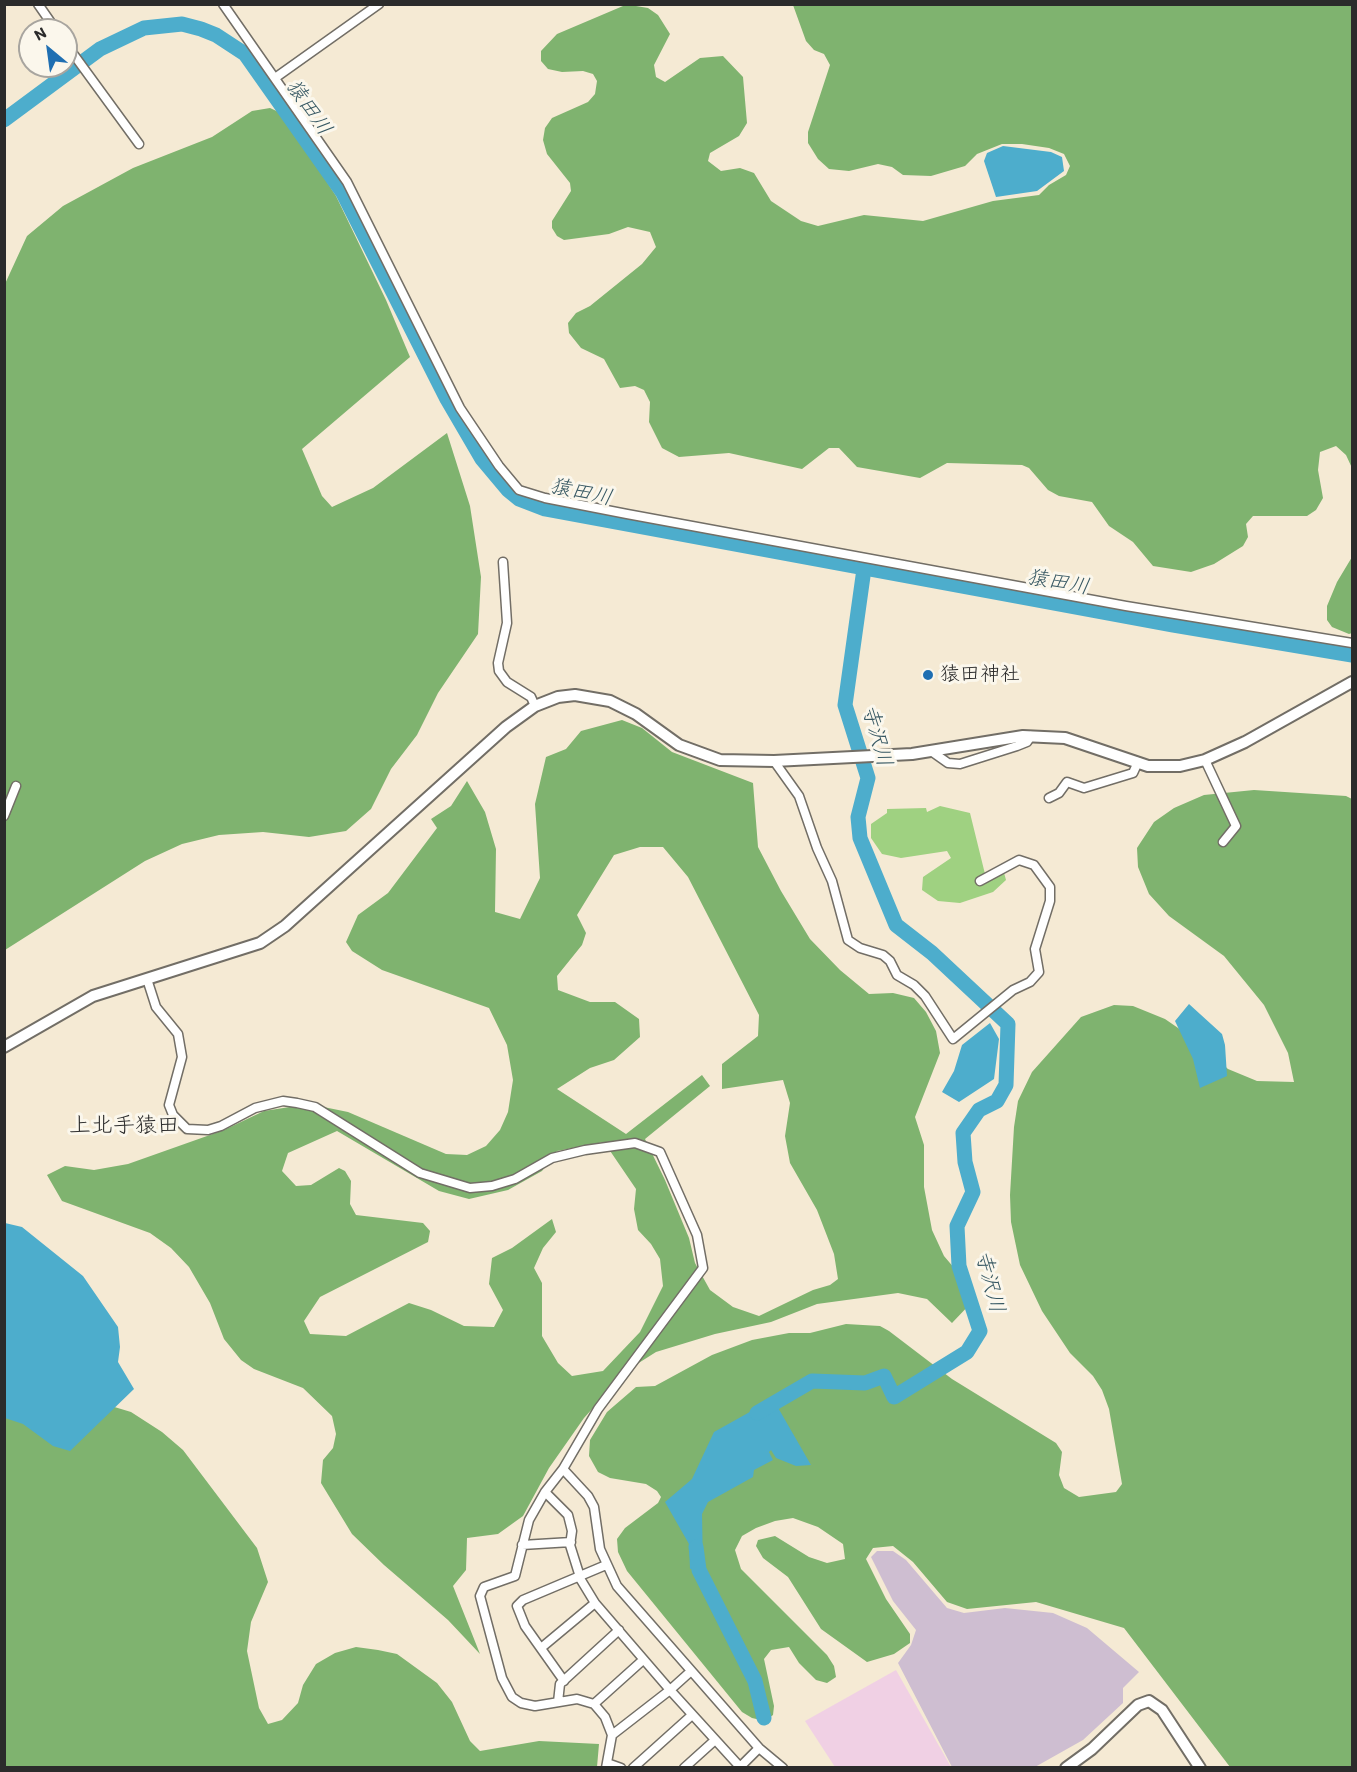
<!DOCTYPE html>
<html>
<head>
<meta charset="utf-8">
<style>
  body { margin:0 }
  #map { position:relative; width:1357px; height:1772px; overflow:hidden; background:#f5ead4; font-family:Itim,sans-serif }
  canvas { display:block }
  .frame { position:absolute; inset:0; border:6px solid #2b2b2b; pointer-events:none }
  .north { position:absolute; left:18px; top:18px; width:60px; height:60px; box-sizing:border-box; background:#fbf7ec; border:2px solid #a8a59f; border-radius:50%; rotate:331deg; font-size:16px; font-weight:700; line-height:24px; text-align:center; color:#2b2b2b }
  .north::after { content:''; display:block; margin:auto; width:21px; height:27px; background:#1f6fb2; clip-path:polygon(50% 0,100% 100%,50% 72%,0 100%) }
</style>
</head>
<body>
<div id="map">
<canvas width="1357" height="1772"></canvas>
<div class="frame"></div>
<div class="north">N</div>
</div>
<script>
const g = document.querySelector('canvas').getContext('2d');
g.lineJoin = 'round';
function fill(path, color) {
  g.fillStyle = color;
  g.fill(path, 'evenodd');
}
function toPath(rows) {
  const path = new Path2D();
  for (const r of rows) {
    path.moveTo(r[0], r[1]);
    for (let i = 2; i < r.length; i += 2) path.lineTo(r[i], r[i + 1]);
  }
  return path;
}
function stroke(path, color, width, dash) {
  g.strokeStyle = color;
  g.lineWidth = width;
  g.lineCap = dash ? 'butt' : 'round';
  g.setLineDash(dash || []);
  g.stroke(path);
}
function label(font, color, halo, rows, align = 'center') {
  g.font = font + ' Itim,"Klee One",sans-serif';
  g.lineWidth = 6;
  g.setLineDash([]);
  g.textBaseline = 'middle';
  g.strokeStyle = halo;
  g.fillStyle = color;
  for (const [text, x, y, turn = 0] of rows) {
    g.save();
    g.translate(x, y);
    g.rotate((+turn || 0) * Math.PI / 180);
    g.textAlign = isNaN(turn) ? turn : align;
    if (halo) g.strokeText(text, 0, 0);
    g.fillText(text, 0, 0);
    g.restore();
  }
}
const built = toPath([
  [896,1670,951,1767,835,1767,805,1721]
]);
const industrial = toPath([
  [877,1551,893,1551,906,1560,947,1608,964,1613,1005,1608,1053,1613,1087,1628,1139,1672,1123,1688,1123,1703,1083,1740,1035,1767,952,1767,898,1663,911,1645,916,1630,893,1601,871,1557]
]);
const green = toPath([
  [940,806,970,813,985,874,1002,865,1006,880,993,892,960,903,938,901,922,890,923,877,951,858,947,851,901,858,882,854,871,838,871,824,887,813,887,809,926,808,927,812]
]);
const forest = toPath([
  [793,5,1352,5,1352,468,1346,455,1336,446,1320,452,1318,470,1323,498,1316,510,1307,516,1253,516,1246,524,1248,537,1243,546,1214,564,1191,572,1153,566,1133,542,1109,526,1092,502,1059,496,1048,490,1029,468,1022,465,947,463,920,478,857,467,839,448,829,448,802,469,729,453,679,457,662,448,649,422,650,402,644,390,635,386,620,388,604,359,581,348,569,333,568,323,576,313,590,306,642,264,656,247,650,232,628,227,609,234,564,240,557,236,552,228,552,221,571,191,570,183,547,154,543,140,545,128,552,118,588,102,595,94,597,81,593,74,583,71,562,72,548,69,541,61,541,51,557,34,623,6,636,6,648,8,658,15,670,34,654,65,656,77,665,82,700,58,723,56,743,77,747,123,739,136,710,153,708,161,721,171,740,168,754,173,771,201,801,221,818,226,864,215,923,221,993,201,1039,195,1049,185,1066,175,1070,166,1064,154,1049,148,1022,144,1002,144,977,154,965,166,931,176,903,175,892,167,878,164,849,171,829,169,818,159,808,143,808,132,830,65,824,54,814,50,806,41],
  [270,108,283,114,336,196,386,300,410,357,302,449,322,496,332,507,373,488,447,433,470,506,481,577,478,634,438,693,417,735,391,769,371,809,346,831,309,837,263,832,219,835,182,844,145,861,5,950,4,286,27,236,63,206,133,168,212,137,252,111],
  [1352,557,1352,633,1349,634,1332,627,1327,620,1327,606,1337,582],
  [622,720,642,728,672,752,753,783,758,847,781,891,810,939,840,970,869,994,893,993,914,998,926,1012,936,1031,940,1053,915,1117,924,1145,924,1187,932,1230,944,1256,966,1282,972,1302,952,1323,927,1299,898,1293,817,1304,771,1322,715,1334,656,1352,626,1371,584,1418,549,1468,523,1516,498,1534,467,1538,466,1570,453,1586,480,1654,448,1620,384,1565,352,1534,321,1483,323,1460,333,1448,336,1434,332,1416,303,1388,254,1369,241,1360,224,1339,210,1303,189,1267,171,1248,150,1233,62,1201,47,1175,65,1166,94,1170,128,1164,224,1130,264,1111,309,1104,348,1112,446,1154,467,1155,486,1146,500,1130,508,1112,513,1080,507,1045,489,1008,382,970,352,951,346,942,358,915,388,893,437,828,431,819,451,806,467,781,485,812,496,849,495,912,520,919,540,878,535,804,546,757,566,749,581,731],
  [640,847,663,847,688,877,759,1015,758,1036,722,1064,722,1089,783,1080,790,1103,785,1136,790,1163,817,1210,834,1254,838,1279,830,1285,813,1290,759,1316,733,1307,710,1290,695,1263,689,1238,665,1180,645,1139,710,1086,702,1075,626,1134,557,1089,590,1068,614,1060,640,1037,639,1019,615,1002,590,1002,558,990,557,976,582,945,586,933,577,915,614,855],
  [337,1131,439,1191,469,1199,508,1190,542,1171,557,1151,604,1142,636,1189,634,1209,638,1230,651,1244,660,1259,663,1286,640,1332,603,1371,572,1376,558,1363,542,1336,542,1283,534,1268,543,1248,556,1232,552,1219,512,1248,492,1258,489,1284,503,1310,494,1327,464,1326,431,1310,409,1303,346,1336,310,1334,304,1321,320,1297,428,1242,430,1231,423,1223,356,1215,350,1204,351,1181,345,1171,339,1168,311,1185,296,1186,282,1171,288,1153],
  [1254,790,1346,796,1352,799,1352,1767,1230,1767,1124,1628,1036,1602,967,1609,947,1602,913,1562,893,1546,873,1548,866,1559,886,1599,910,1634,910,1643,894,1654,867,1662,821,1629,788,1577,763,1558,756,1546,758,1540,775,1536,809,1557,827,1563,845,1559,843,1544,818,1527,793,1518,775,1521,756,1528,742,1536,735,1550,741,1569,827,1655,834,1666,836,1677,827,1683,816,1680,799,1663,789,1647,771,1650,764,1659,774,1706,773,1715,765,1721,752,1718,742,1712,627,1571,618,1552,617,1539,625,1528,658,1503,661,1497,657,1491,646,1484,610,1478,598,1472,589,1456,590,1440,607,1412,636,1387,655,1386,712,1355,752,1340,789,1333,810,1333,846,1324,880,1326,889,1331,952,1379,1056,1443,1062,1452,1059,1475,1064,1488,1079,1497,1116,1492,1122,1484,1109,1409,1102,1390,1093,1376,1070,1353,1042,1311,1020,1265,1011,1222,1010,1195,1014,1127,1018,1101,1032,1072,1081,1017,1114,1005,1133,1006,1165,1019,1197,1041,1228,1069,1257,1081,1294,1082,1288,1053,1264,1005,1224,956,1169,916,1149,894,1138,867,1137,848,1154,822,1174,808,1204,795],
  [4,1333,78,1396,131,1412,162,1432,183,1450,257,1548,268,1582,251,1622,247,1651,259,1708,268,1724,282,1720,298,1703,303,1685,316,1664,335,1653,356,1647,378,1650,397,1654,437,1683,452,1702,470,1741,480,1751,539,1741,599,1744,597,1767,5,1767]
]);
const water = toPath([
  [1003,146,1051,152,1062,157,1064,171,1037,191,996,197,984,161,987,153],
  [1189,1004,1222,1034,1225,1045,1227,1076,1200,1088,1193,1059,1175,1021],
  [990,1023,999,1039,994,1079,959,1102,942,1092,954,1071,962,1045],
  [5,1223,22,1227,83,1276,118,1327,120,1347,118,1362,134,1389,70,1451,53,1446,23,1424,5,1418],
  [773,1399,811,1465,796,1466,776,1458,771,1450,769,1452,773,1460,754,1470,753,1477,708,1502,702,1514,703,1567,690,1569,689,1544,665,1502,692,1479,714,1432]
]);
const river = toPath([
  [4,120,100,49,144,28,182,24,201,29,216,35,245,54,343,193,447,399,482,459,508,490,519,499,545,509,1172,625,1352,655],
  [757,1413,812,1381,865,1383,884,1376,894,1397,967,1352,980,1331,959,1266,957,1226,973,1192,965,1162,963,1133,979,1110,997,1101,1006,1085,1008,1024,932,953,896,925,860,838,858,817,868,778,845,705,864,569],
  [696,1547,699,1570,755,1681,764,1718]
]);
const minor = toPath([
  [38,4,56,30],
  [223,4,347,182,460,408,499,466,519,490,545,498,627,514,1126,606,1352,643],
  [66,44,139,144],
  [275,78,379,4],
  [503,562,507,623,498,663,499,671,507,682,531,697,535,706],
  [931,751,948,763,960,764,1017,746,1027,742,1031,736],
  [1205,760,1236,826,1223,842],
  [774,761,799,796,817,848,832,881,848,940,860,948,883,955,890,961,897,975,914,985,925,996,953,1039,1013,990,1030,982,1039,972,1035,949,1050,901,1050,887,1034,865,1019,860,980,881],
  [1049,798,1059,793,1067,782,1084,788,1133,773,1138,762],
  [4,816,16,786],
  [147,979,156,1007,178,1034,182,1057,169,1105,173,1115,187,1129,208,1130,221,1126,255,1108,283,1101,297,1103,315,1107,420,1173,470,1188,492,1186,515,1179,552,1158,585,1150,635,1143,660,1152,697,1235,703,1268,598,1409,563,1469,545,1492,529,1520,515,1576,484,1587,480,1596,502,1678,512,1697,521,1703,535,1706,577,1699,594,1704,605,1717,612,1735,606,1768],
  [563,1469,588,1496,594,1507,600,1549,617,1586,759,1748,783,1768],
  [545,1492,568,1515,572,1531,570,1545,581,1580,595,1603,670,1690,612,1735],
  [522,1545,571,1542],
  [541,1648,595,1603],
  [690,1672,670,1690,741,1768],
  [564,1681,525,1626,517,1606,523,1600,606,1565],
  [558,1702,560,1684,619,1630],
  [594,1704,643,1660],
  [607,1763,621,1768],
  [633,1768,692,1715],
  [684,1768,714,1741],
  [739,1768,759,1748]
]);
const tertiary = toPath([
  [4,1047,93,996,260,943,285,926,506,727,535,706,558,697,575,695,610,701,636,714,679,745,720,760,774,761,912,754,1023,736,1065,738,1148,766,1180,766,1205,760,1245,742,1352,682],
  [1066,1768,1092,1749,1138,1705,1149,1701,1162,1710,1200,1768]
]);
const markers = [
  [928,675,6,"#1f6fb2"]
];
const poiNames = [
  ["猿田神社",940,675]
];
const waterNames = [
  ["猿田川",308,108,55],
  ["猿田川",581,493,12],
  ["猿田川",1058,583,10],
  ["寺沢川",876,736,75],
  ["寺沢川",989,1282,76]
];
const quarterNames = [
  ["上北手猿田",124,1126]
];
fill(built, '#f0d0e4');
fill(industrial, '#cebed1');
fill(green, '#9fd181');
fill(forest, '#7fb36f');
fill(water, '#4dadcc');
stroke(river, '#4dadcc', 15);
stroke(minor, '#726e66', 11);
stroke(tertiary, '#726e66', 14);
stroke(minor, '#fff', 8);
stroke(tertiary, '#fff', 10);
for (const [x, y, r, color] of markers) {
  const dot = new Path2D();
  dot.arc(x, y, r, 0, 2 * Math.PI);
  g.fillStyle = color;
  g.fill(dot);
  stroke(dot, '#fbf7ec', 2);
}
label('20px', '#2b2b2b', '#fbf7ec', poiNames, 'left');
label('italic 21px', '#375863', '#fbf7ec', waterNames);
label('22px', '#2b2b2b', '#fbf7ec', quarterNames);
</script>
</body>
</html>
